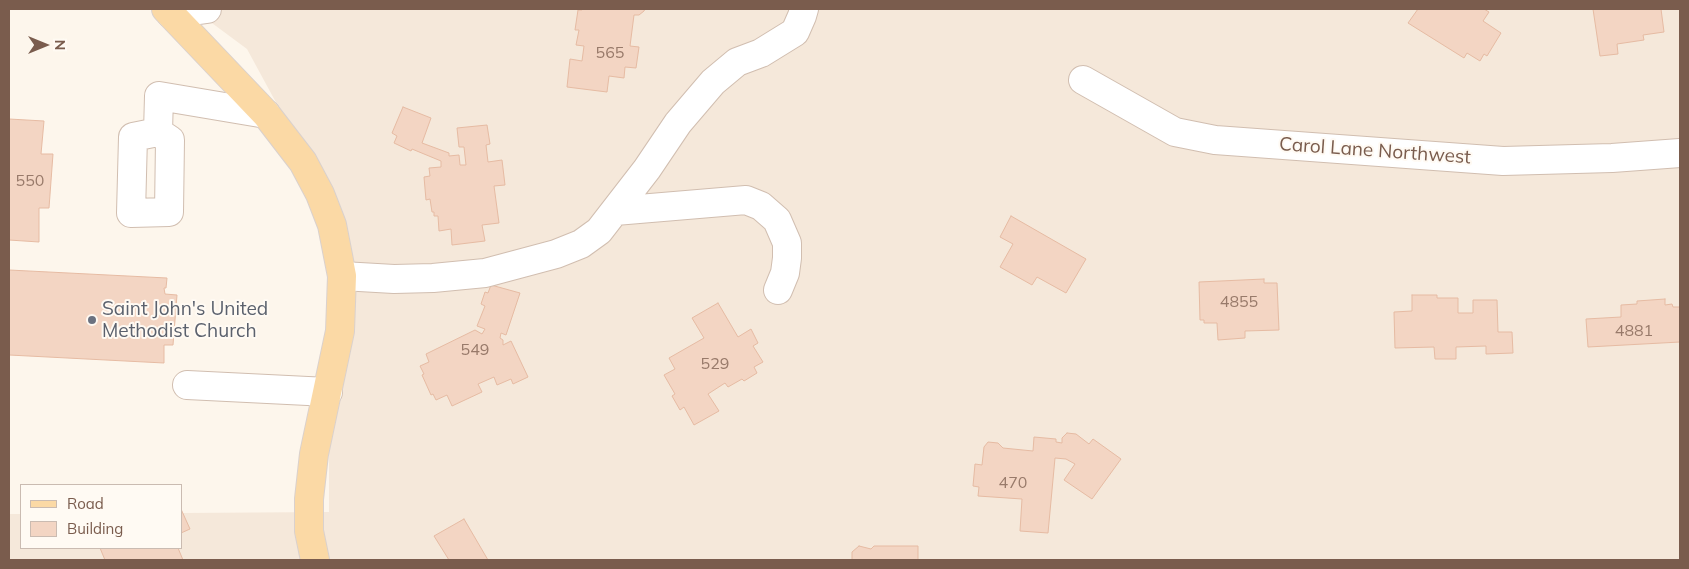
<!DOCTYPE html>
<html>
<head>
<meta charset="utf-8">
<style>
  body { margin:0 }
  #map { position:relative; width:1689px; height:569px; overflow:hidden; background:#fdf6ec; font-family:Mulish,sans-serif }
  canvas { display:block }
  .frame { position:absolute; inset:0; border:10px solid #7a5c4d; pointer-events:none }
  .legend { position:absolute; left:20px; top:484px; width:162px; height:65px; box-sizing:border-box; background:#fffaf3; border:1px solid #cabbb1; margin:0; padding:6px 9px; list-style:none; font-size:15px; color:#7a5c4d }
  .legend li { display:flex; align-items:center; gap:10px; height:25px }
  .legend b { width:25px; border:1px solid #cabbb1 }
  .north { position:absolute; left:20px; top:20px; width:50px; height:50px; -webkit-text-stroke:4px #fffaf3; paint-order:stroke; rotate:90deg; font-size:14px; font-weight:700; line-height:20px; text-align:center; color:#7a5c4d }
  .north::after { content:''; display:block; margin:auto; width:18px; height:22px; background:#7a5c4d; clip-path:polygon(50% 0,100% 100%,50% 72%,0 100%) }
</style>
</head>
<body>
<div id="map">
<canvas width="1689" height="569"></canvas>
<div class="frame"></div>
<ul class="legend">
<li><b style="height:6px;background:#fbd9a5"></b>Road</li>
<li><b style="height:14px;background:#f3d5c3"></b>Building</li>
</ul>
<div class="north">N</div>
</div>
<script>
const g = document.querySelector('canvas').getContext('2d');
g.lineJoin = 'round';
function fill(path, color) {
  g.fillStyle = color;
  g.fill(path, 'evenodd');
}
function toPath(rows) {
  const path = new Path2D();
  for (const r of rows) {
    path.moveTo(r[0], r[1]);
    for (let i = 2; i < r.length; i += 2) path.lineTo(r[i], r[i + 1]);
  }
  return path;
}
function stroke(path, color, width, dash) {
  g.strokeStyle = color;
  g.lineWidth = width;
  g.lineCap = dash ? 'butt' : 'round';
  g.setLineDash(dash || []);
  g.stroke(path);
}
function label(font, color, halo, rows, align = 'center') {
  g.font = font + ' Mulish,sans-serif';
  g.lineWidth = 4;
  g.setLineDash([]);
  g.textBaseline = 'middle';
  g.strokeStyle = halo;
  g.fillStyle = color;
  for (const [text, x, y, turn = 0] of rows) {
    g.save();
    g.translate(x, y);
    g.rotate((+turn || 0) * Math.PI / 180);
    g.textAlign = isNaN(turn) ? turn : align;
    if (halo) g.strokeText(text, 0, 0);
    g.fillText(text, 0, 0);
    g.restore();
  }
}
const residential = toPath([
  [193,9,1680,9,1680,560,9,560,9,514,21,514,21,548,181,548,181,513,329,512,329,390,343,226,247,49]
]);
const building = toPath([
  [582,9,645,9,644,11,639,15,634,15,630,46,639,47,636,68,625,67,624,78,609,76,607,92,567,87,570,59,582,61,584,46,576,45,579,30,575,30,578,10,582,10,582,9],
  [1418,9,1484,9,1489,12,1483,21,1501,33,1487,56,1484,54,1480,61,1467,53,1464,58,1408,23,1418,9],
  [1593,9,1661,9,1664,32,1643,35,1644,40,1617,44,1618,54,1600,56,1593,9],
  [403,107,431,118,422,143,449,153,449,156,459,155,460,165,466,165,464,147,459,147,457,128,487,125,490,144,486,145,488,162,502,160,505,185,494,186,499,223,482,225,485,241,452,245,451,229,439,231,438,216,434,216,434,212,432,212,430,199,426,200,424,177,430,176,429,168,441,167,441,161,412,149,411,151,394,143,397,136,392,133,403,107],
  [9,119,44,121,41,154,53,154,49,208,39,208,39,242,9,240,9,119],
  [1011,216,1086,259,1066,293,1037,277,1032,285,1000,267,1013,244,1000,237,1011,216],
  [9,270,167,278,166,288,164,288,165,294,177,295,173,345,164,345,164,363,9,355,9,270],
  [1264,279,1264,283,1277,283,1279,330,1245,331,1245,338,1218,340,1217,323,1204,323,1204,320,1200,320,1199,282,1264,279],
  [491,285,520,293,506,335,501,333,500,338,503,340,503,345,511,341,528,377,513,384,511,379,497,385,494,377,478,384,482,392,452,406,447,395,436,400,433,394,431,395,422,375,424,374,420,366,429,362,426,354,475,330,482,334,485,329,477,326,485,306,481,304,485,292,488,293,491,285],
  [1412,295,1437,295,1437,298,1458,298,1458,313,1473,313,1473,300,1497,300,1498,332,1512,332,1513,353,1486,354,1486,346,1456,347,1456,359,1435,359,1434,347,1395,348,1394,312,1412,311,1412,295],
  [1665,299,1665,305,1672,304,1673,307,1680,307,1680,342,1588,347,1586,319,1621,317,1621,305,1637,304,1637,301,1665,299],
  [718,303,738,337,751,329,758,343,753,346,763,362,754,367,757,373,744,381,742,379,728,387,725,383,708,394,719,411,694,425,684,407,680,410,672,396,675,394,664,375,675,369,669,358,704,338,692,318,718,303],
  [1067,433,1076,434,1089,444,1093,439,1121,459,1092,499,1064,480,1075,464,1066,459,1055,458,1048,533,1020,531,1022,499,978,496,979,487,973,486,975,464,982,465,984,447,988,442,998,443,1003,448,1033,451,1034,437,1056,439,1056,442,1062,443,1062,438,1067,433],
  [181,509,190,529,181,533,181,509],
  [464,519,488,560,449,560,434,536,464,519],
  [859,546,871,549,874,546,918,546,918,560,852,560,852,552,859,546],
  [100,548,178,548,183,560,105,560,100,548]
]);
const minor = toPath([
  [171,14,207,9],
  [1083,80,1175,132,1215,140,1503,161,1612,158,1680,153],
  [158,132,133,137,131,213,169,212,170,140,158,132,159,96,266,114],
  [615,211,746,200,761,206,777,220,787,243,787,258,785,273,778,290],
  [342,276,394,279,433,278,485,273,556,254,581,244,599,231,647,169,678,123,713,82,737,62,761,53,795,32,802,16,804,9],
  [187,385,328,392]
]);
const major = toPath([
  [166,9,266,114,303,162,320,194,332,225,342,276,340,331,314,454,309,499,309,531,315,560]
]);
const markers = [
  [92,320,5,"#6b7280"]
];
const numberNames = [
  ["565",610,53],
  ["550",30,181],
  ["4855",1239,302],
  ["4881",1634,331],
  ["549",475,350],
  ["529",715,364],
  ["470",1013,483]
];
const streetNames = [
  ["Carol Lane Northwest",1375,151,4]
];
const worshipNames = [
  ["Saint John's United",102,309],
  ["Methodist Church",102,331]
];
fill(residential, '#f5e8da');
fill(building, '#f3d5c3');
stroke(building, '#e6bba3', 1);
stroke(minor, '#d1beb0', 30);
stroke(major, '#dad1cd', 30);
stroke(minor, '#fff', 28);
stroke(major, '#fbd9a5', 28);
for (const [x, y, r, color] of markers) {
  const dot = new Path2D();
  dot.arc(x, y, r, 0, 2 * Math.PI);
  g.fillStyle = color;
  g.fill(dot);
  stroke(dot, '#fffaf3', 2);
}
label('16px', '#987a6a', null, numberNames);
label('19px', '#7a5c4d', '#fffaf3', streetNames);
label('19px', '#5b616d', '#fffaf3', worshipNames, 'left');
</script>
</body>
</html>
